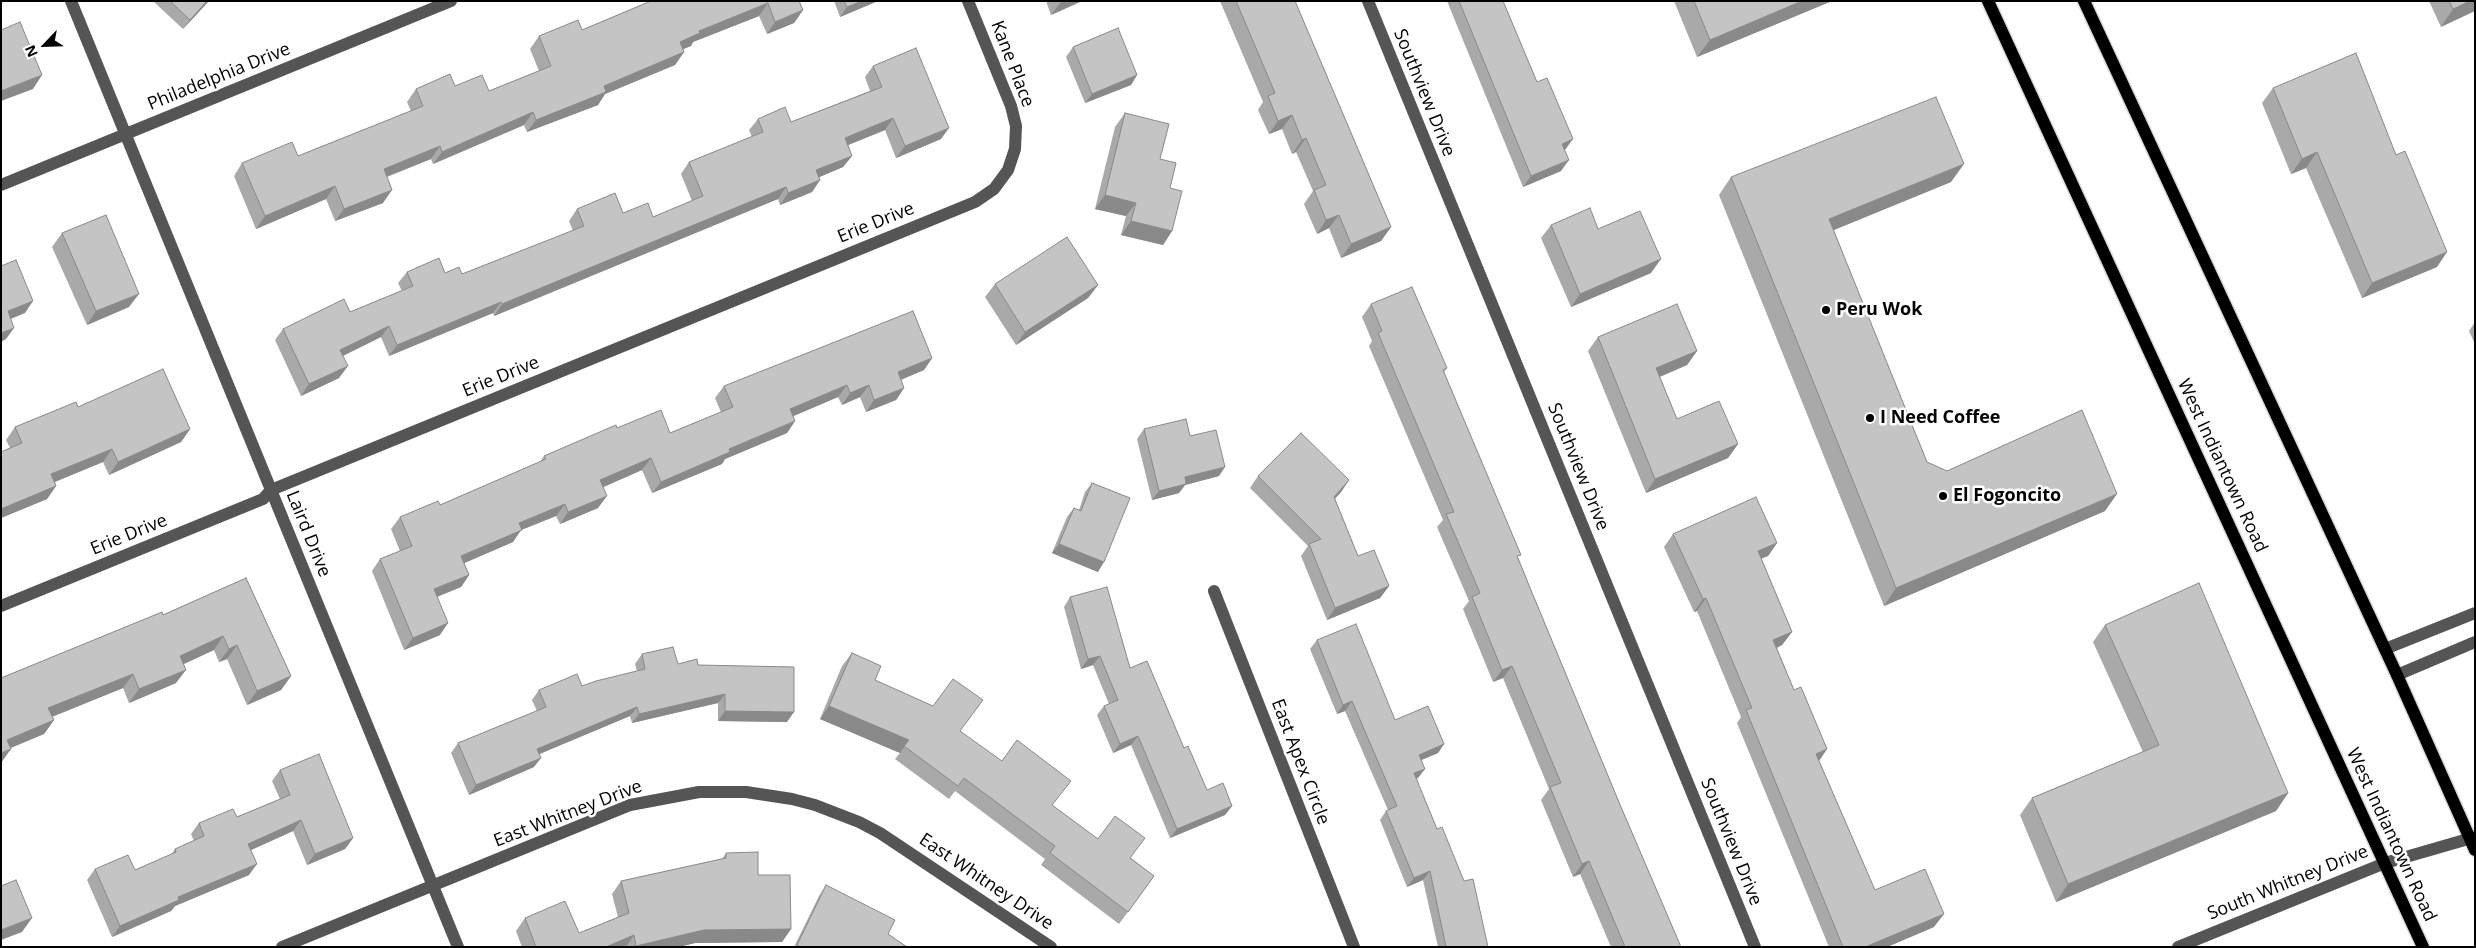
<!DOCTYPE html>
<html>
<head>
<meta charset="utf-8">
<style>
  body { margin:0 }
  #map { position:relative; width:2476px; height:948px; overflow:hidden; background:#fff; font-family:"Open Sans",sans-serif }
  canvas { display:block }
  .frame { position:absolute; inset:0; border:2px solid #000; pointer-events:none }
  .north { position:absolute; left:20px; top:20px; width:50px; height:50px; -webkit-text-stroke:4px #fff; paint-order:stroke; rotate:246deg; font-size:14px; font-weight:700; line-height:20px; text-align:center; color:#000 }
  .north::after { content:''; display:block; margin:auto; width:18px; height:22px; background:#000; clip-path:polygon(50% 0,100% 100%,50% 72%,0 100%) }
</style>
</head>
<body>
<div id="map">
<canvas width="2476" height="948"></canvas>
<div class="frame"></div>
<div class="north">N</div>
</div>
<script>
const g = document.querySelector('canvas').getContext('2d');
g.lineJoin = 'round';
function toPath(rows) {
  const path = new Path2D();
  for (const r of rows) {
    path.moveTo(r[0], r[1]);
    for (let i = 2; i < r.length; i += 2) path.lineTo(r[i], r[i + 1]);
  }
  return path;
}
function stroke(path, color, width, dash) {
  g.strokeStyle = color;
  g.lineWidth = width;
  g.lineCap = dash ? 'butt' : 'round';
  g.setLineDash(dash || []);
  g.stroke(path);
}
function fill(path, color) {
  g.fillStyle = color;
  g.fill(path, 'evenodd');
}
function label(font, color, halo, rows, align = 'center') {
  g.font = font + ' "Open Sans",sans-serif';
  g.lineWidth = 5;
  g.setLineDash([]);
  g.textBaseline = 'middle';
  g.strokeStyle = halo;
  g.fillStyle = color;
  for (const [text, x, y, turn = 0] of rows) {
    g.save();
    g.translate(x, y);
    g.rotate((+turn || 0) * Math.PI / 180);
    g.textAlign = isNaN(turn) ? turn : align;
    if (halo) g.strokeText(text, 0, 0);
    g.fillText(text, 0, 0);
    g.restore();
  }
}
const minor = toPath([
  [71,1,458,947],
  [1368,1,1755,947],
  [1,185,451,1],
  [1214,591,1354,947],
  [1,606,263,499,271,490,975,202,994,189,1008,170,1015,149,1016,126,1011,106,968,1],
  [2385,649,2475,613],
  [2397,675,2475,642],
  [282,947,630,805,699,792,746,792,792,799,815,805,859,822,880,833,1051,947],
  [2178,947,2385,863,2475,837]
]);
const major = toPath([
  [1988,1,2423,947],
  [2084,1,2397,675,2475,850]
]);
const wall = toPath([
  [153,1,209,1,183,29],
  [651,1,799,1,803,10,794,23,767,34,759,16,693,42,691,46,683,49,684,52,675,65,605,94,598,105,527,132,524,125,433,164,431,159,387,177,383,203,335,221,326,199,256,229,234,176,242,163,298,156,411,111,407,102,416,89,455,86,489,91,539,71,530,49,539,36,582,30],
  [834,1,878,1,840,17],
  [1046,1,1082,1,1051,15],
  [1220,1,1295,1,1391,227,1381,241,1341,258,1329,228,1317,234,1304,204,1313,191,1296,152,1292,154,1282,129,1269,134,1258,110,1263,102],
  [1447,1,1503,1,1565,150,1561,171,1523,187],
  [1674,1,1832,1,1697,57],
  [2429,1,2475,1,2441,27],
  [1073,47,1137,75,1131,85,1085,103,1066,57],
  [873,66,941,139,896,158,885,130,848,145,852,156,843,167,819,177,820,180,812,192,780,205,778,199,494,316,493,313,389,356,381,337,343,356,339,378,301,396,275,340,283,329,350,312,402,291,398,283,407,272,462,274,573,231,569,221,577,209,653,217,692,201,681,174,689,162,752,137,749,130,758,119,791,122,870,91,865,77],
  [2273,88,2437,267,2362,298,2306,168,2291,174,2262,103],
  [1125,113,1160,159,1170,188,1172,231,1163,245,1121,235,1126,216,1095,209,1115,127],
  [1731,177,1951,182,1833,230,1927,462,1947,471,2105,511,1884,606,1719,195],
  [1551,225,1598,229,1651,273,1571,307,1541,238],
  [62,233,129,307,87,325,52,247],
  [995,284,1098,285,1088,298,1016,345,985,297],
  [1371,304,1447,368,1444,372,1533,595,1621,807,1681,947,1611,947,1580,874,1573,877,1541,800,1549,789,1503,678,1493,682,1463,609,1469,601,1437,527,1443,520,1369,346,1372,341,1362,317],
  [2475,322,2475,344,2469,331],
  [1598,337,1697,351,1687,365,1660,377,1677,419,1738,444,1728,458,1646,493,1588,351],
  [932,358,924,370,901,380,904,388,896,400,866,412,860,397,842,405,838,397,793,416,795,421,787,433,725,459,722,464,652,493,642,470,603,487,598,508,560,524,556,516,521,530,513,542,464,563,469,575,461,587,437,597,440,635,404,650,372,571,380,559,400,551,391,529,400,517,440,505,540,462,544,456,617,428,670,433,721,412,715,398,724,386],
  [78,407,190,429,181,442,109,475,103,462,55,482,56,486,47,499,1,518,1,452,10,448,6,440,15,427],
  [1144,429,1190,436,1219,476,1185,485,1179,493,1152,500,1137,439],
  [1258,476,1349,480,1341,492,1335,499,1358,556,1389,586,1380,598,1327,620,1301,556,1308,546,1250,488],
  [1092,483,1098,572,1052,553,1067,517,1074,508,1079,510,1085,492],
  [1673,534,1777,543,1768,556,1761,558,1792,632,1782,645,1777,648,1794,690,1827,749,1819,761,1875,890,1934,927,1887,947,1829,947,1737,723,1741,717,1697,611,1694,612,1664,547],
  [246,578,291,676,281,690,247,705,227,659,219,662,214,650,183,664,176,683,129,703,123,688,52,717,54,720,44,734,10,748,1,678,163,615],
  [1070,597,1130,668,1184,748,1207,790,1232,806,1225,815,1170,838,1131,745,1113,753,1097,715,1104,706,1109,704,1093,665,1081,669,1064,607],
  [2105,625,2288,793,2276,811,2056,902,2020,815,2032,798,2143,752,2093,642],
  [1317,640,1395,720,1444,744,1438,753,1421,760,1418,778,1416,779,1437,829,1488,947,1438,947,1423,880,1407,887,1380,820,1386,811,1388,810,1345,711,1337,714,1310,649],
  [852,653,875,680,960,731,1053,806,1098,839,1131,858,1154,876,1119,924,1041,865,1045,859,955,791,949,799,895,759,900,753,820,719,842,666],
  [642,654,678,664,698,665,787,722,718,721,718,703,632,723,630,716,539,754,534,767,469,795,451,753,458,743,537,711,532,700,539,690,582,686,637,671,635,664],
  [280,770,353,838,345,849,307,865,293,831,251,850,249,875,175,906,171,911,112,937,87,880,95,869,135,870,171,855,175,849,194,841,191,834,199,823,237,817,280,799,272,781],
  [726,853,758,875,791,929,782,942,695,943,679,947,522,947,516,931,525,918,579,933,618,917,612,894,621,881,722,859],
  [826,885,888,934,907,947,794,947,819,896]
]);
const shadedWall = toPath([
  [207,1,209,1,183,29,190,20],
  [862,1,878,1,840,17,847,7],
  [1064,1,1082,1,1051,15,1060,3],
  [1802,1,1832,1,1697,57,1710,40],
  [2470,1,2475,1,2475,11,2441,27,2453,9],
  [768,3,759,16,693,42,691,46,671,54,680,42,699,31],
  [803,10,794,23,767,34,775,22],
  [684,52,675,65,605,94,598,105,527,132,536,120,604,86],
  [42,75,33,89,1,101,1,91],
  [1137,75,1131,85,1085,103,1092,94],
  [533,112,524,125,433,164,442,152],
  [1292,115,1282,129,1269,134,1278,121],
  [893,118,885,130,836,150,845,138],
  [949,128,941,139,896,158,905,146],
  [1306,138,1296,152,1292,154,1302,140],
  [1573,139,1565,150,1554,155,1562,144],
  [440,146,431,159,375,181,384,169],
  [2317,152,2306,168,2291,174,2302,159],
  [852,156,843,167,808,182,816,170],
  [1569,160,1561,171,1523,187,1531,176],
  [1964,164,1951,182,1817,237,1829,219],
  [820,180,812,192,780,205,788,193],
  [335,186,326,199,256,229,265,216],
  [786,187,778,199,494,316,502,304],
  [392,190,383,203,335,221,344,209],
  [1105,195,1136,203,1126,216,1095,209],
  [1339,215,1329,228,1317,234,1326,220],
  [1131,221,1172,231,1163,245,1121,235],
  [1391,227,1381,241,1341,258,1351,244],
  [2447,252,2437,267,2362,298,2372,283],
  [1661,259,1651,273,1571,307,1580,294],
  [1098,285,1088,298,1016,345,1025,332],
  [139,294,129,307,87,325,96,311],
  [33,301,25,313,1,323,8,311],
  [501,302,493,313,389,356,397,345],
  [389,326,381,337,332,361,340,350],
  [14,328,6,339,1,342,1,333],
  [1697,351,1687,365,1647,382,1656,368],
  [932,358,924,370,890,384,898,372],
  [348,366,339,378,301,396,309,384],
  [847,385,838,397,782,421,790,409],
  [869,385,860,397,842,405,850,393],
  [904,388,896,400,866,412,874,400],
  [795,421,787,433,725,459,722,464,652,493,661,482,729,449],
  [190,429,181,442,109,475,118,462],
  [1738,444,1728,458,1646,493,1655,479],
  [112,449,103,462,42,487,51,474],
  [651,458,642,470,592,492,600,480],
  [1225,467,1219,476,1185,485,1179,493,1152,500,1159,491,1185,477],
  [1349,480,1341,492,1325,508,1334,497],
  [56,486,47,499,1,518,1,509],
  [2117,494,2105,511,1884,606,1896,588],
  [607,496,598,508,560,524,568,512],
  [565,504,556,516,521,530,513,542,453,568,461,556,519,523],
  [1777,543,1768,556,1749,564,1758,551],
  [1059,544,1104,562,1098,572,1052,553],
  [469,575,461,587,426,601,434,589],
  [1389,586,1380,598,1327,620,1335,608],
  [1706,598,1697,611,1694,612,1703,599],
  [448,623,440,635,404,650,413,638],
  [1792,632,1782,645,1764,653,1773,640],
  [223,636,214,650,171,670,180,656],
  [237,645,227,659,219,662,229,649],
  [1100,656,1093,665,1081,669,1088,659],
  [1512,666,1503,678,1493,682,1502,670],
  [186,670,176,683,129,703,139,689],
  [133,674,123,688,39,722,48,708],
  [291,676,281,690,247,705,257,691],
  [725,694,718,703,632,723,639,714],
  [1352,701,1345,711,1337,714,1343,705],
  [829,706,909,740,900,753,820,719],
  [637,707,630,716,530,758,537,749],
  [725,711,794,712,787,722,718,721],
  [54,720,44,734,1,752,7,740],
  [1138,736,1131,745,1113,753,1120,744],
  [1444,744,1438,753,1412,764,1419,755],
  [11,749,1,763,1,753],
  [1827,749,1818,762,1816,754],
  [541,758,534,767,469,795,476,785],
  [1425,769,1418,778,1407,783,1414,773],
  [2288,793,2276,811,2056,902,2068,884],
  [1232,806,1225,815,1170,838,1177,829],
  [301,820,293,831,240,855,248,844],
  [353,838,345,849,307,865,315,854],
  [1589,861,1580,874,1573,877,1582,864],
  [257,864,249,875,175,906,171,911,112,937,120,926,178,897],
  [1430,871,1423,880,1407,887,1414,878],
  [1944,914,1934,927,1887,947,1865,947],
  [32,918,22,932,1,940,1,930],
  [791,929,782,942,695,943,679,947,635,947,636,946,704,930],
  [634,935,626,947,606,947]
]);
const building = toPath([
  [170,1,207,1,190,20,170,1],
  [651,1,799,1,803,10,775,22,768,3,699,31,700,33,680,42,684,52,604,86,606,92,536,120,533,112,442,152,440,146,384,169,392,190,344,209,335,186,265,216,242,163,292,142,298,156,423,106,416,89,450,74,455,86,482,75,489,91,551,66,539,36,578,20,582,30,651,1],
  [844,1,862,1,847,7,844,1],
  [1236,1,1295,1,1391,227,1351,244,1339,215,1326,220,1314,190,1326,185,1306,138,1302,140,1292,115,1278,121,1268,96,1275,93,1236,1],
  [1459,1,1503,1,1537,82,1547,78,1573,139,1562,144,1569,160,1531,176,1459,1],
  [1694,1,1802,1,1710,40,1694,1],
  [2449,1,2470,1,2453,9,2449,1],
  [20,22,42,75,1,91,1,30,20,22],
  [1118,28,1137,75,1092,94,1073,47,1118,28],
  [916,48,949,128,905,146,893,118,845,138,852,156,816,170,820,180,788,193,786,187,502,304,501,302,397,345,389,326,340,350,348,366,309,384,283,329,344,299,350,312,413,286,407,272,439,258,445,273,459,267,462,274,584,226,577,209,615,193,623,213,648,203,653,217,703,196,689,162,763,132,758,119,785,107,791,122,882,87,873,66,916,48],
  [2356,53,2396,155,2405,151,2447,252,2372,283,2317,152,2302,159,2273,88,2356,53],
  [1936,97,1964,164,1829,219,1927,462,1947,471,2082,410,2117,494,1896,588,1731,177,1936,97],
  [1125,113,1169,124,1160,159,1176,163,1170,188,1182,191,1172,231,1131,221,1136,203,1105,195,1125,113],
  [1590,208,1598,229,1640,211,1661,259,1580,294,1551,225,1590,208],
  [106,215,139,294,96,311,62,233,106,215],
  [1067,237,1098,285,1025,332,995,284,1067,237],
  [16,260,33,301,8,311,14,328,1,333,1,266,16,260],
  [1412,287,1447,368,1443,370,1521,555,1517,556,1533,595,1621,807,1681,947,1625,947,1589,861,1582,864,1550,787,1561,783,1512,666,1502,670,1472,597,1480,593,1446,514,1454,512,1378,333,1382,331,1371,304,1412,287],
  [1677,304,1697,351,1656,368,1677,419,1719,401,1738,444,1655,479,1598,337,1677,304],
  [913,311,932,358,898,372,904,388,874,400,869,385,850,393,847,385,790,409,795,421,729,449,730,452,661,482,651,458,600,480,607,496,568,512,565,504,519,523,522,530,461,556,469,575,434,589,448,623,413,638,380,559,412,546,400,517,438,501,440,505,546,459,544,456,616,425,617,428,661,410,670,433,733,407,724,386,913,311],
  [163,369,190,429,118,462,112,449,51,474,56,486,1,509,1,452,22,443,15,427,76,402,78,407,163,369],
  [1186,419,1190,436,1216,430,1225,467,1185,477,1186,484,1159,491,1144,429,1186,419],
  [1301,433,1349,480,1334,497,1358,556,1374,550,1389,586,1335,608,1309,544,1321,539,1258,476,1301,433],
  [1092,483,1130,498,1104,562,1059,544,1074,508,1081,511,1092,483],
  [1756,497,1777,543,1758,551,1792,632,1773,640,1794,690,1801,687,1827,749,1816,754,1875,890,1925,869,1944,914,1865,947,1843,947,1746,710,1752,708,1706,598,1703,599,1673,534,1756,497],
  [246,578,291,676,257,691,237,645,229,649,223,636,180,656,186,670,139,689,133,674,48,708,54,720,7,740,11,749,1,753,1,678,162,612,163,615,246,578],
  [2199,583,2288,793,2068,884,2032,798,2159,745,2105,625,2199,583],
  [1107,587,1130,668,1147,661,1184,748,1188,746,1207,790,1223,783,1232,806,1177,829,1138,736,1120,744,1104,706,1118,700,1100,656,1088,659,1070,597,1107,587],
  [1356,624,1395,720,1428,706,1444,744,1419,755,1425,769,1414,773,1437,829,1442,827,1464,881,1473,879,1488,947,1446,947,1430,871,1414,878,1386,811,1397,806,1352,701,1343,705,1317,640,1356,624],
  [673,647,678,664,697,659,698,665,794,667,794,712,725,711,725,694,639,714,637,707,537,749,541,758,476,785,458,743,546,707,539,690,577,674,582,686,596,681,645,669,642,654,673,647],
  [852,653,881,666,875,680,933,706,953,679,983,700,960,731,1002,761,1017,740,1071,781,1052,805,1098,839,1115,816,1145,838,1130,858,1154,876,1128,912,1050,853,1055,846,964,778,958,786,904,746,909,740,829,706,852,653],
  [319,754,353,838,315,854,301,820,248,844,257,864,178,897,179,900,120,926,95,869,128,855,135,870,176,852,175,849,204,836,199,823,233,809,237,817,290,795,280,770,319,754],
  [758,852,758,875,790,875,791,929,704,930,636,946,634,935,606,947,536,947,525,918,565,901,579,933,629,913,621,881,726,858,726,853,758,852],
  [16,880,32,918,1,930,1,886,16,880],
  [826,885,895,920,888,934,907,947,800,947,797,945,826,885]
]);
const markers = [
  [1826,310,5,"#000"],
  [1870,418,5,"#000"],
  [1943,496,5,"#000"]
];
const streetNames = [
  ["Kane Place",1012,64,69],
  ["Philadelphia Drive",219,77,-22],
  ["Southview Drive",1424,93,68],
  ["Erie Drive",876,223,-22],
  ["Erie Drive",501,377,-22],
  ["West Indiantown Road",2222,466,65],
  ["Southview Drive",1578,467,68],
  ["Laird Drive",308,534,68],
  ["Erie Drive",129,535,-22],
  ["East Apex Circle",1300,762,69],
  ["East Whitney Drive",568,814,-21],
  ["West Indiantown Road",2391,835,65],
  ["Southview Drive",1731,842,68],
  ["East Whitney Drive",986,882,34],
  ["South Whitney Drive",2288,883,-22]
];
const poiNames = [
  ["Peru Wok",1836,310],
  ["I Need Coffee",1880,418],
  ["El Fogoncito",1953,496]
];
stroke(major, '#dbdbdb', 15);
stroke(minor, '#555', 12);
stroke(major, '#000', 12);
fill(wall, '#a9a9a9');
fill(shadedWall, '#898989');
fill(building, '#c4c4c4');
stroke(building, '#898989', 1);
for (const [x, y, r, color] of markers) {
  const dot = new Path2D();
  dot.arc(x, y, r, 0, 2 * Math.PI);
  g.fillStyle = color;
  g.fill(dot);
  stroke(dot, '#fff', 2);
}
label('18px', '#000', '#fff', streetNames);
label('bold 18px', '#000', '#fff', poiNames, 'left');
</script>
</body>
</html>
